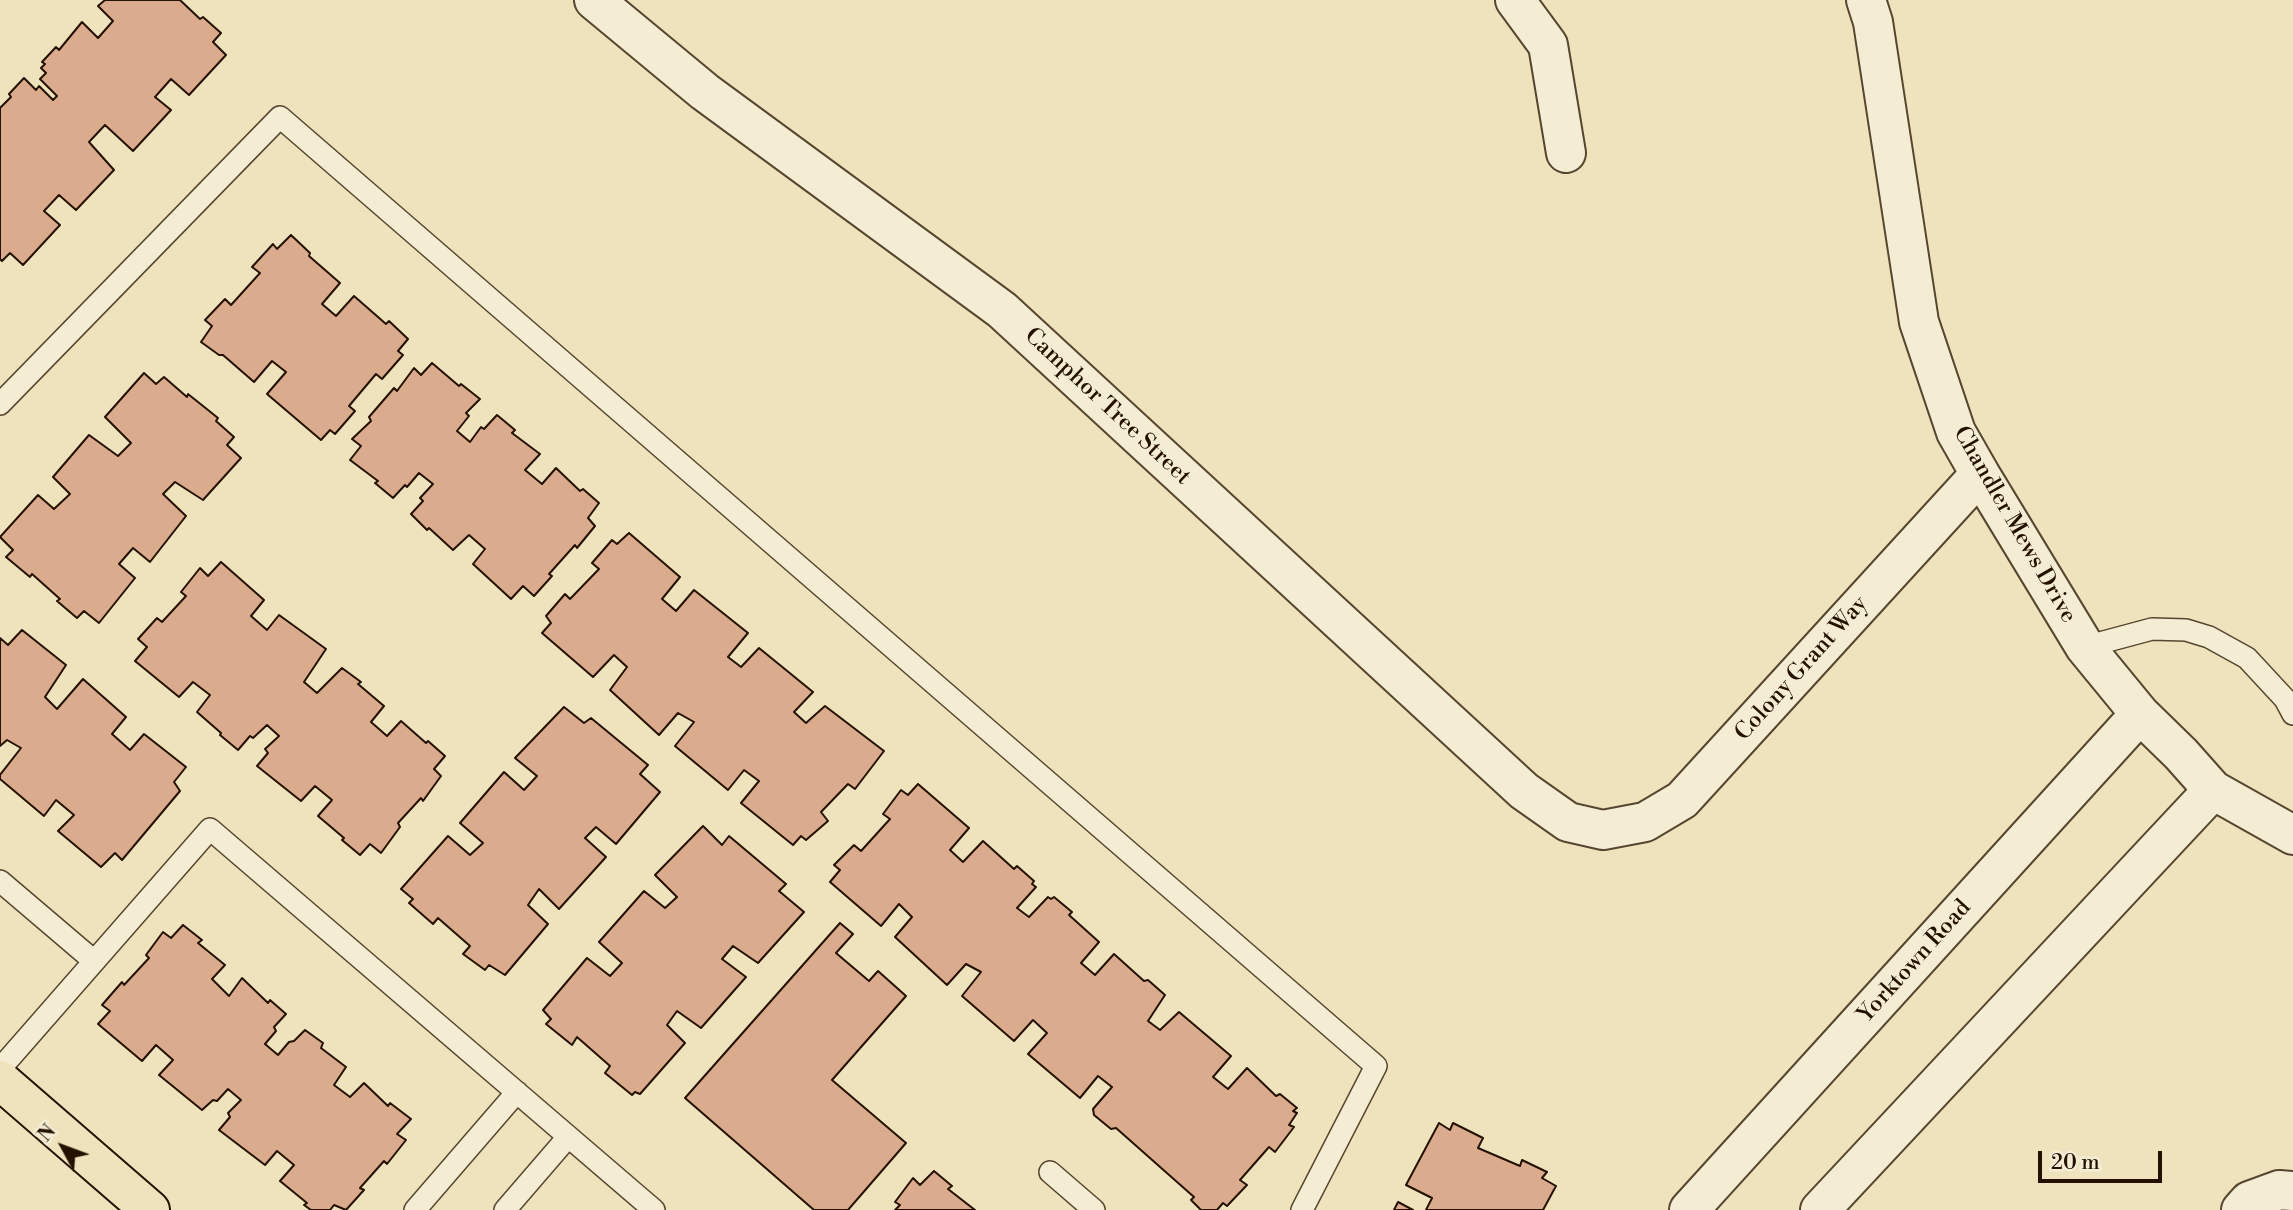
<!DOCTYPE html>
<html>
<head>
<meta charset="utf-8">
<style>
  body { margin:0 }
  #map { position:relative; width:2293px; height:1210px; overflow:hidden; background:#eee3bd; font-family:"Libre Bodoni",serif }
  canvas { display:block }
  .north { position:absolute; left:28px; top:1112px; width:70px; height:70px; -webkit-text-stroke:5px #f4edd4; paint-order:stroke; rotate:311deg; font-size:19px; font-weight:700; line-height:28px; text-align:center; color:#241100 }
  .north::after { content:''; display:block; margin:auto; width:24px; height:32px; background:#241100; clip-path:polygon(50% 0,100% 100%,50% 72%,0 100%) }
  .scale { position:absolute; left:2038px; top:1151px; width:124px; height:32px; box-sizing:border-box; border:4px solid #241100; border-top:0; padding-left:9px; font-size:21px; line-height:24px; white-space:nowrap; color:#241100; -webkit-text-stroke:5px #f4edd4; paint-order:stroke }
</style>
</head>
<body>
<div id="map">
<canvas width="2293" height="1210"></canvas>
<div class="north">N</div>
<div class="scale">20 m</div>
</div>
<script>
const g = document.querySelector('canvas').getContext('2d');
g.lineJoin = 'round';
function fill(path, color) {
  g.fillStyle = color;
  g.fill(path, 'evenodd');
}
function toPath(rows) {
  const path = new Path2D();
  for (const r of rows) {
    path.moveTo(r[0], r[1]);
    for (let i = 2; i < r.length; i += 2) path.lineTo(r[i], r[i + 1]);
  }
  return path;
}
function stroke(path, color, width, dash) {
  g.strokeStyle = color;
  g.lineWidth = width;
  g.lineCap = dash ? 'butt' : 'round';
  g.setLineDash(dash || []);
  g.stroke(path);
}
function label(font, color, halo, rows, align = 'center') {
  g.font = font + ' "Libre Bodoni",serif';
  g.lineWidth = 5;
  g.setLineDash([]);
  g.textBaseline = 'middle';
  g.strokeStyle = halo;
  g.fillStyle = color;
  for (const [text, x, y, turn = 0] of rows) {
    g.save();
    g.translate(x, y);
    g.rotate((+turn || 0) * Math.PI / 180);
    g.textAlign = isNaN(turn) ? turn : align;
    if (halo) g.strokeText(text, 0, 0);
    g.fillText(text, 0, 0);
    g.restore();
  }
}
const building = toPath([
  [105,0,180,0,200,19,203,17,221,33,213,42,226,55,189,95,171,79,155,97,171,110,133,151,105,125,89,142,114,170,76,210,59,195,44,211,60,225,23,265,10,253,2,261,0,259,0,108,11,97,9,94,24,78,36,90,39,86,53,100,57,96,40,79,46,73,41,68,45,64,42,62,56,47,59,50,82,22,98,38,113,21,98,6,105,0],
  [291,235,310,253,309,256,340,283,322,304,336,316,354,296,386,324,389,321,408,339,398,351,403,355,382,379,376,374,349,406,355,411,335,434,330,430,321,440,267,394,286,372,272,361,254,382,223,355,219,355,201,342,212,326,205,320,225,299,231,305,260,273,252,267,273,244,277,249,291,235],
  [432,363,459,386,461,384,480,399,466,413,469,416,457,431,470,442,481,427,484,429,497,415,515,430,512,433,540,454,525,470,542,484,556,468,580,491,583,489,599,503,588,518,595,526,577,548,575,545,549,574,552,576,534,596,523,586,511,599,473,564,485,549,469,535,453,550,429,528,427,530,411,514,423,501,420,498,433,484,419,473,407,487,405,485,393,498,375,483,378,481,350,460,361,446,352,439,371,421,369,417,394,388,397,391,414,368,421,375,432,363],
  [144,373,156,384,164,377,187,397,188,394,218,418,216,421,234,437,227,445,241,458,203,500,175,482,163,494,186,516,150,562,133,548,119,564,135,578,99,623,84,611,77,618,57,601,60,599,32,574,30,577,6,557,13,550,0,537,38,495,54,509,70,494,53,477,89,435,118,456,131,443,105,417,144,373],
  [629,533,680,577,662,599,676,611,694,590,748,633,728,657,741,667,759,648,813,692,794,712,806,723,825,706,884,751,855,789,848,784,821,812,828,821,806,840,801,836,793,845,741,803,759,781,744,770,728,790,675,746,694,722,678,713,659,735,610,690,627,667,614,655,593,677,542,633,551,623,546,616,565,594,570,599,599,569,592,563,612,540,617,544,629,533],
  [221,562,264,600,251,616,267,630,279,615,326,649,304,682,317,693,342,668,361,682,358,684,384,706,371,722,387,736,401,721,426,743,428,741,445,756,434,769,441,776,423,801,421,798,398,823,400,827,381,853,370,844,360,855,342,840,344,838,318,816,332,800,315,786,301,801,257,766,268,753,265,749,279,736,267,725,253,738,250,736,238,750,220,735,221,733,197,712,210,695,193,682,179,697,135,661,147,647,138,639,157,618,162,622,186,596,181,592,200,568,208,576,221,562],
  [22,630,66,665,45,697,57,709,83,679,126,717,112,734,130,750,144,734,186,767,174,782,180,791,122,860,115,853,101,867,58,831,74,815,56,800,44,816,0,779,0,775,21,748,7,740,0,746,0,638,8,645,22,630],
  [564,707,584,723,591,718,648,765,640,774,660,792,616,844,596,827,585,838,606,857,559,909,539,889,528,905,548,924,505,975,489,965,485,970,463,954,470,946,438,918,433,924,409,903,413,899,401,889,448,836,470,855,483,843,460,823,504,772,524,790,537,776,515,758,564,707],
  [918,784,969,828,950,850,963,862,983,841,1014,869,1017,866,1034,881,1032,884,1036,887,1017,908,1029,917,1048,897,1051,899,1054,897,1072,912,1069,915,1099,942,1081,963,1095,975,1114,954,1144,981,1148,980,1165,995,1148,1021,1160,1030,1179,1012,1231,1056,1213,1077,1228,1089,1247,1068,1276,1096,1280,1094,1297,1108,1293,1111,1297,1113,1289,1125,1294,1127,1275,1152,1269,1147,1240,1180,1247,1185,1227,1206,1223,1203,1217,1210,1201,1210,1191,1200,1194,1197,1116,1128,1111,1129,1094,1115,1093,1109,1112,1087,1098,1076,1080,1098,1028,1054,1047,1033,1033,1020,1014,1041,962,996,981,972,966,964,947,985,895,937,912,917,899,904,881,926,830,882,840,870,834,865,854,845,861,851,890,819,883,814,901,790,908,795,918,784],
  [703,826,722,845,729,836,786,884,779,891,804,912,758,963,733,946,722,959,746,977,701,1028,677,1011,667,1025,685,1043,640,1094,635,1092,632,1095,605,1073,610,1066,577,1037,572,1045,546,1024,551,1019,543,1010,587,958,610,976,622,963,599,942,644,891,665,908,677,897,655,875,703,826],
  [840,923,853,934,836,953,869,981,878,971,906,996,832,1080,906,1143,848,1210,814,1210,685,1098,840,923],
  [183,925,202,940,198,943,225,965,212,979,229,996,242,978,268,1003,270,1000,286,1014,274,1027,276,1031,265,1044,278,1055,289,1042,294,1041,305,1030,323,1043,321,1048,346,1067,334,1085,350,1097,364,1083,388,1106,390,1103,411,1119,397,1134,406,1140,387,1164,384,1161,360,1188,364,1190,346,1210,334,1205,330,1210,311,1210,304,1205,307,1203,280,1181,294,1165,277,1151,265,1165,219,1130,230,1117,228,1113,241,1100,228,1089,217,1101,213,1100,202,1110,159,1075,173,1060,156,1045,142,1061,98,1024,110,1011,102,1005,122,982,124,985,149,958,146,955,163,932,171,938,183,925],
  [1439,1123,1450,1130,1453,1123,1483,1138,1478,1148,1520,1166,1522,1160,1547,1172,1542,1178,1556,1186,1543,1210,1426,1210,1432,1198,1406,1185,1439,1123],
  [934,1171,952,1186,948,1189,975,1210,895,1210,900,1205,895,1202,913,1178,920,1185,934,1171],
  [1398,1202,1413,1210,1394,1210,1398,1202]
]);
const lane = toPath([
  [0,404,280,117,1376,1066,1302,1210],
  [2085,647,2152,629,2186,630,2209,637,2247,658,2285,699,2293,714],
  [0,881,94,961],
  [0,1069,210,829,654,1210],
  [1050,1172,1094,1210],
  [415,1210,517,1092],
  [505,1210,568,1137]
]);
const street = toPath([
  [594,0,705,92,1002,310,1524,791,1568,822,1603,830,1645,822,1682,800,1980,474],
  [1515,0,1548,45,1566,153],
  [1866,0,1873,22,1919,322,1956,432,1980,474,2085,647,2140,714,2181,754,2213,790,2293,835],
  [1689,1210,2140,714],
  [1820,1210,2213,790],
  [2241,1210,2249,1201,2279,1190,2293,1191]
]);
const primary = toPath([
  [0,1080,150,1210]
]);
const streetNames = [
  ["Camphor Tree Street",1107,407,43],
  ["Chandler Mews Drive",2014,525,60],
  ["Colony Grant Way",1802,669,-48],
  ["Yorktown Road",1915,962,-48]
];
fill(building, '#daab8c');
stroke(building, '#241100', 2);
stroke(lane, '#56462f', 24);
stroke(street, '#56462f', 42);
stroke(primary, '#241100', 42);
stroke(lane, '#f4edd4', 21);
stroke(street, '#f4edd4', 38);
stroke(primary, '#eee3bd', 38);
label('23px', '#241100', '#f4edd4', streetNames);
</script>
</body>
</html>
